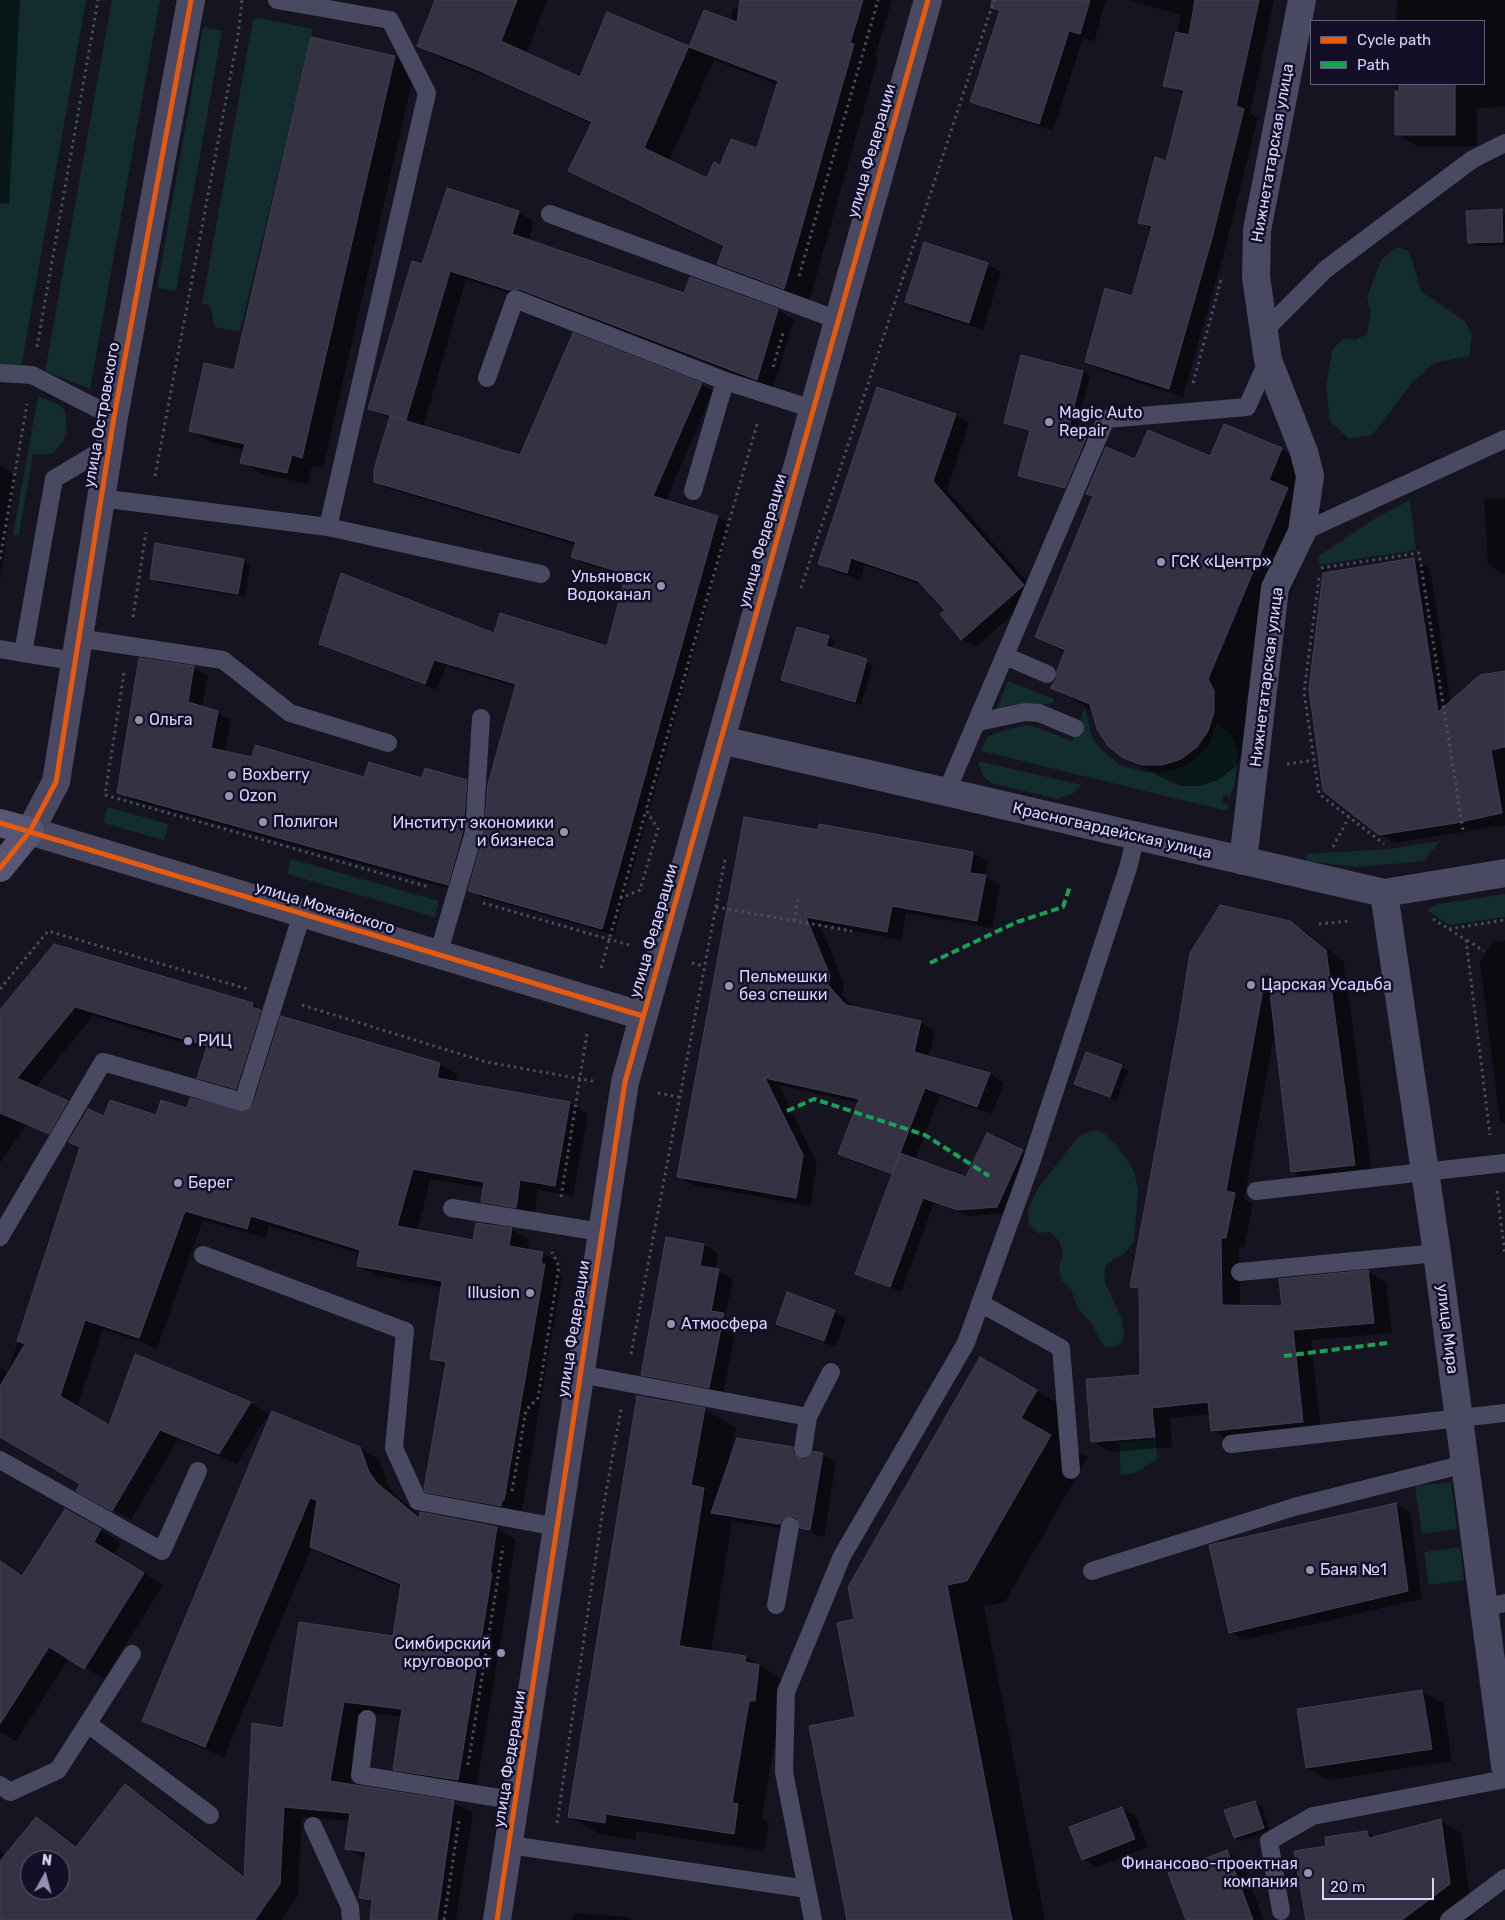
<!DOCTYPE html>
<html>
<head>
<meta charset="utf-8">
<style>
  body { margin:0 }
  #map { position:relative; width:1505px; height:1920px; overflow:hidden; background:#161421; font-family:Rubik,sans-serif }
  canvas { display:block }
  .legend { position:absolute; left:1310px; top:20px; width:175px; height:65px; box-sizing:border-box; background:#130f26; border:1px solid #625e7d; margin:0; padding:6px 9px; list-style:none; font-size:15px; color:#d9d4ff }
  .legend li { display:flex; align-items:center; gap:10px; height:25px }
  .legend b { width:25px; border:1px solid #625e7d }
  .north { position:absolute; left:20px; top:1850px; width:50px; height:50px; box-sizing:border-box; background:#130f26; border:1px solid #625e7d; border-radius:50%; rotate:7deg; font-size:14px; font-weight:700; line-height:20px; text-align:center; color:#d9d4ff }
  .north::after { content:''; display:block; margin:auto; width:18px; height:22px; background:#9591b1; clip-path:polygon(50% 0,100% 100%,50% 72%,0 100%) }
  .scale { position:absolute; left:1322px; top:1878px; width:112px; height:22px; box-sizing:border-box; border:2px solid #d9d4ff; border-top:0; padding-left:6px; font-size:15px; line-height:18px; white-space:nowrap; color:#d9d4ff; -webkit-text-stroke:4px #130f26; paint-order:stroke }
</style>
</head>
<body>
<div id="map">
<canvas width="1505" height="1920"></canvas>
<ul class="legend">
<li><b style="height:6px;background:#e8590c"></b>Cycle path</li>
<li><b style="height:6px;background:#1a9f57"></b>Path</li>
</ul>
<div class="north">N</div>
<div class="scale">20 m</div>
</div>
<script>
const g = document.querySelector('canvas').getContext('2d');
g.lineJoin = 'round';
function fill(path, color) {
  g.fillStyle = color;
  g.fill(path, 'evenodd');
}
function toPath(rows) {
  const path = new Path2D();
  for (const r of rows) {
    path.moveTo(r[0], r[1]);
    for (let i = 2; i < r.length; i += 2) path.lineTo(r[i], r[i + 1]);
  }
  return path;
}
function stroke(path, color, width, dash) {
  g.strokeStyle = color;
  g.lineWidth = width;
  g.lineCap = dash ? 'butt' : 'round';
  g.setLineDash(dash || []);
  g.stroke(path);
}
function label(font, color, halo, rows, align = 'center') {
  g.font = font + ' Rubik,sans-serif';
  g.lineWidth = 5;
  g.setLineDash([]);
  g.textBaseline = 'middle';
  g.strokeStyle = halo;
  g.fillStyle = color;
  for (const [text, x, y, turn = 0] of rows) {
    g.save();
    g.translate(x, y);
    g.rotate((+turn || 0) * Math.PI / 180);
    g.textAlign = isNaN(turn) ? turn : align;
    if (halo) g.strokeText(text, 0, 0);
    g.fillText(text, 0, 0);
    g.restore();
  }
}
const green = toPath([
  [0,0,86,0,21,368,0,367],
  [112,0,160,0,90,389,45,371],
  [260,18,313,29,240,332,215,327,210,305,202,304,253,20],
  [203,27,222,31,176,291,157,288],
  [1397,247,1409,251,1421,291,1465,321,1472,334,1469,356,1434,363,1412,383,1372,435,1349,439,1330,421,1326,387,1332,351,1343,338,1355,340,1367,334,1371,313,1367,297,1381,260],
  [38,396,60,405,65,411,67,431,64,440,53,453,44,455,33,454,19,535,13,535],
  [1410,500,1416,550,1319,565,1319,556,1374,519],
  [1008,681,1054,699,1053,703,998,711,997,708],
  [1085,707,1092,738,1100,748,1120,765,1145,772,1160,773,1177,769,1191,763,1208,747,1217,723,1231,735,1237,750,1235,781,1230,797,1224,795,1222,802,1229,804,1227,811,981,751,987,738,995,733,1025,725,1036,727,1072,741],
  [978,761,1082,785,1072,794,1057,799,991,783,983,776],
  [108,807,168,824,164,840,103,823],
  [1440,841,1424,861,1359,867,1306,861,1306,854,1388,849],
  [291,859,439,901,435,917,287,874],
  [1505,894,1505,917,1449,925,1427,910,1438,904],
  [1097,1130,1104,1133,1117,1145,1134,1171,1138,1190,1134,1241,1125,1253,1107,1264,1104,1271,1105,1282,1122,1320,1124,1332,1123,1341,1114,1347,1106,1347,1101,1342,1092,1324,1077,1307,1071,1289,1062,1281,1059,1268,1063,1253,1059,1241,1050,1232,1038,1233,1029,1224,1028,1209,1039,1187,1078,1137,1084,1133],
  [1156,1439,1157,1459,1135,1473,1121,1475,1119,1442],
  [1451,1482,1457,1529,1422,1534,1415,1486],
  [1460,1547,1464,1580,1429,1585,1424,1552]
]);
const shadow = toPath([
  [0,0,20,0,9,204,0,203],
  [437,0,547,0,526,54,581,78,608,13,690,48,705,11,731,22,733,8,822,35,832,0,892,0,875,57,878,59,809,302,743,278,719,264,725,248,594,185,569,171,592,124,499,81,443,59,419,45],
  [714,60,778,85,757,150,721,167,708,179,669,161],
  [1005,0,1106,0,1094,42,1083,38,1053,131,986,109,972,101],
  [1128,0,1274,0,1250,114,1258,118,1226,246,1183,397,1100,370,1086,362,1133,297,1152,229,1140,222,1167,162,1185,94,1165,85,1181,15],
  [1397,0,1505,0,1505,107,1477,108,1477,146,1419,147,1397,134,1396,85,1387,84,1484,84,1484,21,1396,21],
  [312,38,395,57,415,69,323,468,312,466,308,484,262,474,241,462,244,450,211,442,190,430,235,372],
  [1501,211,1505,213,1505,245,1476,246,1469,242],
  [518,212,534,222,528,241,685,295,778,310,794,320,773,388,536,298,526,299,466,279,423,427,521,457,701,384,713,391,666,501,718,517,730,524,614,935,481,897,469,890,485,835,516,687,446,666,437,690,332,650,320,643,494,634,608,648,627,576,585,564,573,557,576,545,387,488,375,481,391,419,370,409,423,266],
  [987,264,1001,272,983,330,920,310,906,302],
  [1022,357,1083,372,1090,376,1074,435,1092,443,1072,491,1020,475,1031,431,1005,422],
  [955,415,969,423,947,490,1037,593,976,647,962,639,946,610,923,585,865,565,860,580,833,571,819,563],
  [1281,449,1318,470,1306,500,1325,511,1245,701,1250,714,1245,752,1234,768,1218,780,1200,786,1180,786,1162,778,1124,757,1093,711,1052,687,1058,678,1065,653,1036,636,1094,497,1087,493,1136,461,1211,458],
  [0,466,16,475,0,580],
  [1505,498,1505,573,1502,573,1488,565,1484,499],
  [244,560,250,564,245,597,157,582,151,578],
  [1414,560,1430,569,1451,703,1505,672,1505,825,1395,843,1379,834],
  [828,637,835,641,832,650,873,664,861,705,782,680],
  [140,659,194,668,208,675,202,707,217,712,231,720,225,752,365,778,466,782,480,790,461,892,132,800,118,792],
  [820,826,973,853,988,861,985,876,1000,885,992,928,906,913,902,940,820,924,844,985,842,995,855,1008,920,1022,935,1030,929,1057,990,1074,1004,1083,992,1114,940,1096,915,1160,967,1179,988,1135,1033,1157,1007,1213,969,1216,934,1203,901,1292,857,1274,893,1176,855,1162,840,1153,859,1103,779,1085,817,1164,810,1206,693,1185,679,1176],
  [1289,923,1308,933,1344,962,1372,1174,1310,1182,1292,1171,1275,1032,1244,1199,1253,1204,1244,1248,1239,1247,1240,1307,1283,1307,1368,1272,1386,1282,1392,1333,1311,1340,1321,1432,1230,1441,1212,1430,1210,1414,1170,1418,1172,1447,1110,1452,1092,1441,1141,1376,1140,1291,1131,1286,1180,1023],
  [1505,940,1505,1124,1500,1121,1480,961,1493,942],
  [54,945,253,1004,280,1022,439,1064,457,1074,456,1083,570,1103,588,1114,573,1196,538,1190,534,1217,500,1212,482,1201,485,1188,431,1179,417,1230,474,1241,477,1224,512,1230,530,1240,528,1251,543,1253,561,1263,559,1274,562,1276,522,1510,519,1509,519,1515,445,1501,426,1491,446,1367,432,1358,442,1287,376,1276,358,1265,361,1254,269,1226,265,1238,203,1220,157,1348,103,1329,77,1407,110,1427,136,1356,251,1403,269,1414,237,1464,178,1439,131,1520,78,1490,82,1484,0,1436,0,1367,8,1372,81,1148,68,1141,67,1143,26,1125,0,1163,0,1012],
  [93,1016,207,1050,198,1077,216,1088,256,1099,254,1106,246,1114,188,1109,157,1116,105,1118,87,1113,35,1088],
  [1087,1054,1128,1070,1117,1100,1082,1087],
  [667,1238,704,1245,718,1253,715,1270,733,1279,725,1316,737,1323,723,1395,656,1382,642,1374],
  [788,1294,846,1318,836,1347,789,1330,778,1323],
  [981,1359,1074,1412,1058,1440,1088,1457,1005,1602,984,1606,1045,1920,848,1920,856,1718,856,1620],
  [638,1397,705,1410,736,1427,730,1457,792,1448,806,1456,807,1461,822,1454,836,1462,824,1537,816,1535,801,1525,796,1526,794,1531,732,1521,711,1652,746,1657,789,1684,779,1717,762,1819,769,1823,764,1851,636,1831,635,1840,600,1834,570,1817],
  [272,1412,360,1448,379,1459,387,1484,396,1496,421,1516,421,1514,497,1528,516,1539,508,1584,510,1585,476,1790,413,1780,395,1769,403,1717,362,1712,350,1785,454,1803,473,1813,456,1920,371,1920,373,1904,360,1897,365,1859,347,1848,350,1821,302,1817,298,1895,282,1920,0,1920,0,1851,7,1855,36,1818,78,1846,125,1786,144,1797,245,1876,284,1729,395,1638,402,1587,330,1558,312,1547,224,1757,162,1731,144,1720],
  [30,1860,60,1860,60,1890,30,1890],
  [1396,1504,1410,1512,1422,1599,1244,1640,1230,1632],
  [65,1510,121,1542,114,1554,163,1585,104,1679,69,1658,16,1741,0,1732,0,1561,23,1577],
  [1422,1691,1443,1703,1452,1761,1328,1780,1307,1768,1298,1710],
  [1255,1802,1262,1806,1270,1831,1241,1841,1235,1837],
  [1122,1808,1136,1816,1148,1847,1097,1867,1083,1859],
  [1440,1821,1461,1833,1473,1916,1468,1920,1307,1920,1327,1847,1367,1832,1376,1838],
  [1227,1852,1241,1860,1264,1920,1188,1920],
  [574,1913,627,1917,632,1920,573,1920]
]);
const building = toPath([
  [435,0,517,0,501,41,580,77,607,12,689,46,644,148,707,178,714,162,720,165,731,139,757,148,778,81,689,47,704,10,737,22,740,0,863,0,850,43,854,44,784,289,717,264,724,246,568,171,592,122,473,68,417,46,435,0],
  [992,0,1090,0,1080,34,1069,31,1039,124,970,102,1000,10,991,8,992,0],
  [1195,0,1259,0,1236,106,1244,109,1212,238,1169,389,1085,362,1105,288,1132,296,1152,226,1138,223,1155,157,1166,161,1184,90,1163,86,1176,32,1189,35,1195,0],
  [311,37,395,56,302,458,292,455,287,473,240,463,245,444,189,431,204,363,234,370,311,37],
  [1399,84,1455,84,1455,135,1395,135,1395,91,1399,91,1399,84],
  [447,188,519,211,512,234,684,293,690,277,778,309,757,380,519,289,509,290,450,271,406,420,368,409,412,261,422,264,447,188],
  [1502,209,1503,242,1468,243,1466,211,1502,209],
  [924,242,988,263,969,323,905,302,924,242],
  [573,333,702,383,653,496,718,516,602,929,468,891,484,835,488,784,516,684,434,660,425,684,319,644,341,573,494,633,500,613,607,646,626,574,571,557,576,542,374,482,374,469,390,416,520,455,573,333],
  [1021,355,1083,371,1068,431,1086,438,1065,488,1018,476,1030,430,1004,423,1021,355],
  [877,387,956,414,933,481,1024,585,961,640,940,614,945,610,918,581,851,558,847,573,818,564,877,387],
  [1224,424,1282,448,1269,480,1288,488,1208,679,1214,691,1214,712,1208,731,1197,747,1181,759,1162,765,1142,765,1123,758,1108,746,1097,729,1090,704,1050,688,1057,678,1057,671,1065,650,1035,637,1093,496,1086,494,1106,447,1135,459,1148,430,1210,456,1224,424],
  [155,543,244,559,238,594,150,579,155,543],
  [1414,558,1438,712,1480,675,1505,671,1505,747,1491,750,1502,813,1456,823,1379,835,1323,791,1309,689,1323,573,1414,558],
  [797,627,829,636,826,646,867,659,855,702,781,680,797,627],
  [139,658,194,666,188,702,218,711,211,748,252,757,255,745,364,777,369,762,422,778,425,768,467,780,463,830,448,885,117,793,139,658],
  [744,817,818,830,819,824,973,852,970,873,986,875,977,921,892,906,887,932,806,917,830,976,828,985,846,1005,921,1021,914,1052,990,1073,977,1107,925,1088,892,1174,838,1154,859,1099,765,1078,803,1155,796,1198,677,1177,744,817],
  [1220,905,1290,921,1326,950,1355,1165,1291,1172,1267,967,1226,1191,1235,1193,1226,1238,1221,1238,1222,1305,1282,1306,1279,1279,1368,1270,1374,1323,1293,1330,1303,1422,1211,1431,1208,1402,1152,1408,1155,1437,1091,1442,1086,1379,1140,1375,1139,1288,1130,1287,1179,1022,1190,953,1220,905],
  [54,944,253,1003,252,1007,261,1010,236,1089,197,1078,207,1046,75,1007,17,1078,68,1101,49,1134,0,1113,0,1010,54,944],
  [281,1016,440,1063,437,1078,570,1102,555,1186,520,1180,516,1208,481,1202,484,1182,413,1169,397,1226,473,1240,476,1223,512,1228,509,1246,543,1252,541,1264,545,1264,504,1500,502,1500,501,1506,425,1492,424,1489,446,1362,430,1359,442,1281,357,1266,360,1250,251,1216,247,1229,185,1211,139,1338,85,1320,60,1396,109,1425,135,1354,251,1402,219,1454,160,1430,112,1511,76,1491,80,1484,0,1437,0,1386,25,1344,17,1341,80,1147,68,1142,88,1109,104,1116,110,1100,156,1115,161,1100,187,1108,190,1098,246,1112,253,1105,281,1016],
  [1086,1052,1122,1065,1110,1097,1074,1084,1086,1052],
  [987,1133,1023,1150,997,1207,957,1210,923,1198,890,1287,855,1274,900,1153,966,1177,987,1133],
  [666,1237,704,1244,700,1266,719,1269,711,1311,724,1313,709,1388,641,1375,666,1237],
  [787,1292,835,1310,824,1341,776,1324,787,1292],
  [980,1357,1037,1390,1021,1418,1051,1435,967,1581,947,1585,1012,1920,847,1920,809,1726,855,1717,837,1623,854,1619,848,1587,980,1357],
  [637,1396,705,1408,691,1485,704,1488,679,1646,746,1656,745,1662,759,1665,755,1701,749,1701,732,1803,738,1804,734,1834,606,1814,605,1823,568,1817,637,1396],
  [272,1411,360,1447,369,1472,377,1483,419,1518,420,1512,497,1527,490,1573,492,1573,458,1780,393,1770,402,1709,344,1702,330,1781,454,1801,437,1920,370,1920,372,1900,359,1898,366,1852,345,1849,350,1813,284,1807,280,1884,255,1920,0,1920,0,1861,36,1817,76,1847,125,1784,244,1877,252,1723,283,1728,299,1622,393,1636,401,1584,310,1547,317,1500,310,1498,205,1747,142,1721,272,1411],
  [30,1860,60,1860,60,1890,30,1890,30,1860],
  [737,1438,793,1447,793,1453,801,1459,807,1459,813,1451,823,1453,810,1530,800,1528,797,1518,791,1516,782,1519,780,1524,711,1513,737,1438],
  [1396,1503,1408,1591,1229,1633,1209,1545,1396,1503],
  [65,1509,101,1529,94,1542,144,1573,84,1669,49,1647,0,1724,0,1561,22,1576,65,1509],
  [1422,1690,1432,1749,1306,1768,1297,1709,1422,1690],
  [1255,1801,1264,1828,1234,1838,1224,1810,1255,1801],
  [1122,1807,1135,1839,1082,1860,1069,1827,1122,1807],
  [1441,1819,1450,1884,1402,1920,1306,1920,1294,1851,1326,1846,1325,1837,1367,1831,1369,1838,1441,1819],
  [1227,1850,1253,1920,1186,1920,1168,1873,1227,1850]
]);
const path = toPath([
  [799,276,878,0],
  [37,347,98,0],
  [773,367,784,330],
  [1193,383,1221,280],
  [155,476,238,36,242,0],
  [0,559,27,404],
  [1321,568,1419,553,1463,830],
  [1319,578,1304,692,1319,794,1384,844],
  [801,588,994,0],
  [133,617,146,532],
  [124,673,105,795,429,887],
  [1287,764,1314,760],
  [1333,847,1349,817],
  [621,898,646,810],
  [483,903,629,945],
  [716,907,852,931],
  [1433,919,1466,940,1490,1135],
  [794,921,798,899],
  [1319,924,1349,921],
  [1449,929,1505,920],
  [1467,940,1484,951],
  [692,963,704,966],
  [601,968,621,898,640,890,658,829,646,810,758,421],
  [0,989,48,931,248,989],
  [302,1005,486,1062,593,1081],
  [658,1093,679,1097],
  [1497,1191,1505,1255],
  [561,1197,587,1033],
  [631,1354,725,859],
  [512,1491,526,1410,538,1398,559,1266,552,1252],
  [468,1765,503,1546],
  [557,1823,602,1515,621,1409],
  [444,1920,459,1820]
]);
const lane = toPath([
  [277,0,390,20,427,93,328,527],
  [550,214,838,320],
  [1265,330,1326,269,1473,159,1505,143],
  [0,373,32,375,114,417],
  [487,378,515,299,725,381],
  [693,491,725,381,813,409],
  [100,498,328,527,541,574],
  [1302,532,1505,439],
  [78,638,223,660,290,713,388,743],
  [0,649,23,653],
  [1005,656,1047,674],
  [74,661,23,653,54,479,109,446],
  [978,722,1025,712,1039,713,1075,728],
  [946,793,1106,419,1247,407,1268,360],
  [438,955,474,832,481,718],
  [1256,1191,1504,1163],
  [452,1208,601,1232],
  [0,1237,103,1062,243,1102,302,914],
  [203,1255,405,1331,394,1448,418,1501,557,1527],
  [1240,1272,1437,1253],
  [980,1303,1061,1348,1071,1470],
  [580,1374,808,1417,831,1372],
  [1231,1444,1505,1413],
  [803,1449,808,1417],
  [0,1460,162,1551,198,1471],
  [1092,1571,1294,1507,1465,1464],
  [776,1605,790,1526],
  [1484,1608,1505,1603],
  [367,1719,360,1775,517,1801],
  [88,1724,210,1815],
  [0,1785,10,1792,58,1770,132,1654],
  [313,1826,350,1907,351,1920],
  [510,1845,807,1889],
  [1281,1911,1269,1841,1313,1816,1505,1779],
  [813,1920,784,1772,786,1692,842,1556,966,1343,1031,1163,1128,868,1136,836],
  [1449,1920,1505,1878]
]);
const street = toPath([
  [191,0,114,417,56,782,30,831,643,1016],
  [721,740,1384,893,1505,873],
  [1243,861,1275,588,1302,532,1310,476,1304,452,1268,360,1256,277,1257,230,1302,0],
  [1384,893,1437,1253,1505,1766],
  [497,1920,625,1082,928,0]
]);
const secondary = toPath([
  [0,823,30,831,0,868]
]);
const quiet = toPath([
  [930,963,1017,922,1063,907,1070,886],
  [787,1111,814,1099,925,1135,989,1176],
  [1284,1356,1387,1343]
]);
const cycleway = toPath([
  [0,823,643,1016],
  [0,868,30,831,56,782,114,417,191,0],
  [497,1920,625,1082,928,0]
]);
const markers = [
  [1049,422,5,"#9591b1"],
  [1161,562,5,"#9591b1"],
  [661,586,5,"#9591b1"],
  [139,720,5,"#9591b1"],
  [232,775,5,"#9591b1"],
  [229,796,5,"#9591b1"],
  [263,822,5,"#9591b1"],
  [564,832,5,"#9591b1"],
  [1251,985,5,"#9591b1"],
  [729,986,5,"#9591b1"],
  [188,1041,5,"#9591b1"],
  [178,1183,5,"#9591b1"],
  [530,1293,5,"#9591b1"],
  [671,1324,5,"#9591b1"],
  [1310,1570,5,"#9591b1"],
  [501,1653,5,"#9591b1"],
  [1308,1873,5,"#9591b1"]
];
const streetNames = [
  ["улица Федерации",872,151,-74],
  ["Нижнетатарская улица",1273,153,-80],
  ["улица Островского",102,415,-80],
  ["улица Федерации",763,541,-74],
  ["Нижнетатарская улица",1267,677,-83],
  ["Красногвардейская улица",1112,831,13],
  ["улица Можайского",325,908,17],
  ["улица Федерации",654,931,-74],
  ["улица Федерации",574,1329,-81],
  ["улица Мира",1447,1329,83],
  ["улица Федерации",510,1759,-81]
];
const poiNames = [
  ["Magic Auto",1059,413],
  ["Repair",1059,431],
  ["ГСК «Центр»",1171,562],
  ["Ульяновск",651,577,"right"],
  ["Водоканал",651,595,"right"],
  ["Ольга",149,720],
  ["Boxberry",242,775],
  ["Ozon",239,796],
  ["Полигон",273,822],
  ["Институт экономики",554,823,"right"],
  ["и бизнеса",554,841,"right"],
  ["Пельмешки",739,977],
  ["без спешки",739,995],
  ["Царская Усадьба",1261,985],
  ["РИЦ",198,1041],
  ["Берег",188,1183],
  ["Illusion",520,1293,"right"],
  ["Атмосфера",681,1324],
  ["Баня №1",1320,1570],
  ["Симбирский",491,1644,"right"],
  ["круговорот",491,1662,"right"],
  ["Финансово-проектная",1298,1864,"right"],
  ["компания",1298,1882,"right"]
];
fill(green, '#132c2d');
fill(shadow, '#0007');
fill(building, '#343243');
stroke(building, '#433f54', 1);
stroke(path, '#44505f', 3, [2.5, 4]);
stroke(lane, '#4a4962', 18);
stroke(street, '#4a4962', 28);
stroke(secondary, '#575674', 28);
stroke(quiet, '#1a9f57', 4, [8, 4]);
stroke(cycleway, '#e8590c', 5);
for (const [x, y, r, color] of markers) {
  const dot = new Path2D();
  dot.arc(x, y, r, 0, 2 * Math.PI);
  g.fillStyle = color;
  g.fill(dot);
  stroke(dot, '#130f26', 2);
}
label('16px', '#d9d4ff', '#130f26', streetNames);
label('16px', '#d9d4ff', '#130f26', poiNames, 'left');
</script>
</body>
</html>
